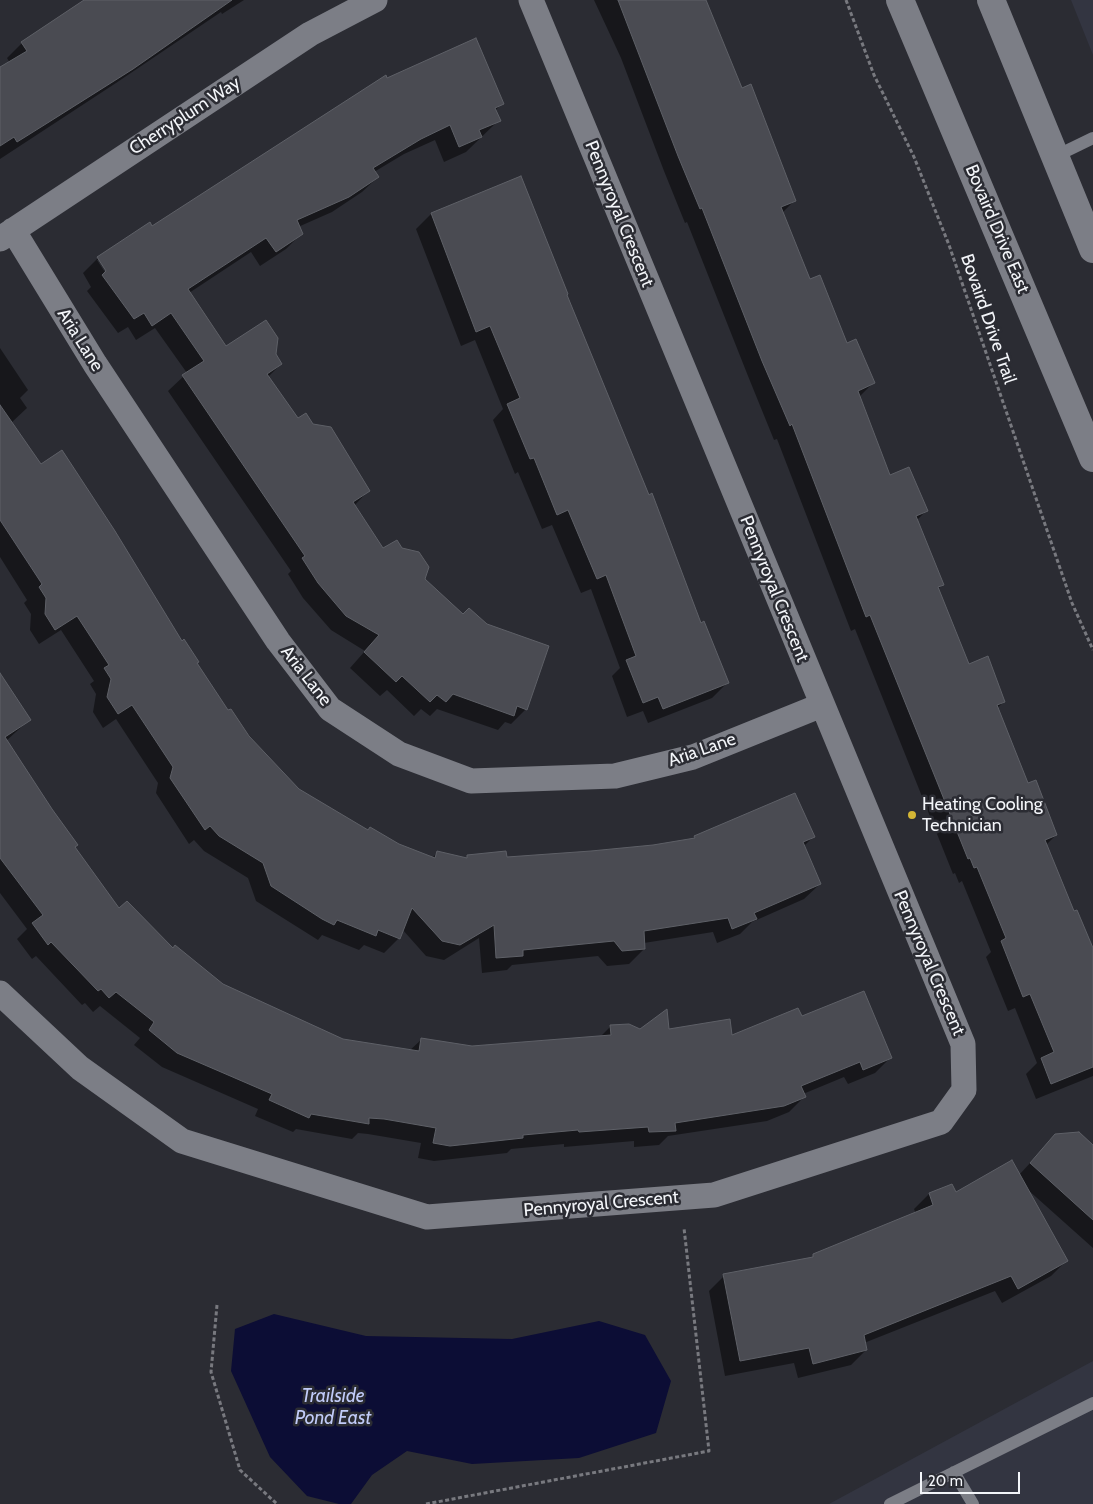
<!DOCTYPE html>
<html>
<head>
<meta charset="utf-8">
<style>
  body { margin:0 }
  #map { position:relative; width:1093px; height:1504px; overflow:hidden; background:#2b2c33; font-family:Cabin,sans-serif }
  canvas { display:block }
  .scale { position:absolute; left:920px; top:1472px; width:100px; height:22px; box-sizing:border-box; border:2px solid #f3f5f9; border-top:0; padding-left:6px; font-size:15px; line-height:18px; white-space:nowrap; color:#f3f5f9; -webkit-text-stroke:4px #2b2c33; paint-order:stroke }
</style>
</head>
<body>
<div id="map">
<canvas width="1093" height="1504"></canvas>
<div class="scale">20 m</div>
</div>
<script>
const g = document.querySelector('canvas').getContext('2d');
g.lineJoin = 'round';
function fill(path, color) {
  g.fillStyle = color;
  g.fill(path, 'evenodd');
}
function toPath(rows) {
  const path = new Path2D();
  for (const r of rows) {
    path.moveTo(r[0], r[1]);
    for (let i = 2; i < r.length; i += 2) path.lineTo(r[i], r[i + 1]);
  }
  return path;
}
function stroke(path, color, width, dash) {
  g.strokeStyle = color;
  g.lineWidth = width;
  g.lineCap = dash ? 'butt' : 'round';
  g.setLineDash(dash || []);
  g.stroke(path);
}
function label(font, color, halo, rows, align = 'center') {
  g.font = font + ' Cabin,sans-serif';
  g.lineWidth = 5;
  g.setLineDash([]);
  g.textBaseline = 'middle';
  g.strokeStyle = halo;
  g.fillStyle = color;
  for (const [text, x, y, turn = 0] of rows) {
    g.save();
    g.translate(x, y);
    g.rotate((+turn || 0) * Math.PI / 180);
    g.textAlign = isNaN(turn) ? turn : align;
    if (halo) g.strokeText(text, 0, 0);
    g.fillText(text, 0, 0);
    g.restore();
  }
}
const built = toPath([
  [1071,0,1093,0,1093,55],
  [1093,1361,1093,1504,829,1504]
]);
const water = toPath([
  [274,1314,366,1336,512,1339,599,1321,645,1335,671,1381,656,1433,579,1458,472,1464,407,1451,372,1475,351,1504,339,1504,307,1496,270,1457,231,1371,235,1329]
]);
const shadow = toPath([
  [87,0,244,0,222,14,221,12,116,83,0,159,0,69,10,63,7,58,22,43],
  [594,0,705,0,742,89,795,200,782,213,809,281,846,345,873,383,859,397,889,476,926,511,917,520,943,584,937,590,968,665,1004,702,997,708,1027,784,1056,835,1046,845,1073,913,1093,951,1093,1076,1036,1099,1026,1074,1037,1063,1015,1008,1008,1011,986,957,991,952,962,881,959,883,955,873,953,874,855,629,851,631,777,439,774,440,748,376,687,222,685,223,664,171,621,58],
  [386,79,502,103,495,111,499,120,466,152,444,162,435,140,404,154,374,172,378,177,362,192,332,212,298,227,301,234,286,249,260,266,251,252,189,293,225,348,274,354,281,364,268,377,297,420,368,491,354,506,383,550,423,579,526,709,511,724,505,722,498,730,437,709,430,716,421,709,414,716,387,690,380,696,350,668,365,651,331,630,303,598,288,574,291,571,168,391,187,373,155,328,136,340,128,327,118,333,87,291,91,287,83,273,98,258,152,228],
  [97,260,100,260,111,276,108,277],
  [431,214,565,295,700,625,727,683,712,698,648,723,643,711,627,717,612,676,620,668,591,589,581,593,552,525,542,529,518,472,515,474,493,420,503,409,475,340,461,346,416,229],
  [0,348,28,390,20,398,27,408,11,423,40,466,196,663,228,712,298,790,368,831,432,858,437,853,465,859,468,857,506,858,653,846,692,840,695,837,813,837,804,846,820,884,804,899,752,922,740,934,717,943,713,932,644,943,644,949,629,964,607,966,598,956,512,965,507,970,482,973,479,938,444,960,426,956,402,929,399,938,384,953,364,945,359,950,322,935,318,940,256,901,248,878,204,851,194,840,189,844,156,793,158,783,116,719,103,728,93,712,96,694,90,684,94,681,61,630,39,644,30,630,31,614,24,603,27,600,0,557],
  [0,675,29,720,6,741,73,848,119,910,222,985,343,1040,409,1051,422,1039,472,1048,600,1037,611,1026,640,1031,667,1030,731,1036,801,1018,890,1058,875,1073,848,1084,844,1077,803,1094,804,1097,789,1112,767,1121,668,1136,659,1145,634,1147,634,1141,564,1147,564,1144,511,1149,507,1153,434,1161,418,1158,421,1143,368,1134,358,1133,352,1139,296,1129,293,1132,255,1116,258,1109,162,1067,134,1045,140,1038,100,1006,93,1012,85,1003,82,1005,36,956,32,959,17,939,27,929,0,893],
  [1056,1135,1093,1147,1093,1248,1027,1189,1066,1261,1051,1276,1002,1303,995,1291,864,1343,866,1350,851,1365,798,1378,794,1363,725,1376,709,1291,724,1276,811,1259,916,1214,914,1209,929,1194,955,1193,1019,1175]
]);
const building = toPath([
  [84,0,232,0,133,69,49,122,17,142,14,137,0,146,0,67,27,51,21,42,84,0],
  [618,0,706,0,742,88,751,84,796,201,781,207,810,279,820,275,847,343,856,339,875,383,858,391,890,475,909,467,928,511,916,516,944,585,938,587,969,664,988,656,1005,702,997,705,1028,783,1036,780,1057,835,1045,840,1074,911,1077,910,1093,948,1093,1067,1051,1084,1041,1058,1054,1052,1030,994,1023,997,1001,941,1006,938,977,867,974,868,970,858,968,859,870,615,866,617,792,424,790,426,762,361,702,208,700,209,678,156,618,0],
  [476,38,504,104,495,108,501,121,479,130,482,137,459,147,450,125,421,139,373,168,379,177,349,197,297,220,303,234,276,252,266,238,188,289,226,346,266,320,278,338,276,354,282,364,267,374,298,418,306,413,313,424,331,427,370,491,353,502,383,548,397,540,402,548,419,552,429,567,425,579,463,614,469,608,487,624,549,646,527,710,517,706,514,716,453,694,446,702,437,695,430,702,402,676,396,682,364,652,379,635,346,616,318,583,302,558,305,556,182,375,204,361,171,313,152,326,144,313,134,319,102,275,106,271,97,257,150,222,152,226,386,75,387,78,476,38],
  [521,176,568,294,567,295,649,495,652,493,701,623,704,621,729,683,663,709,658,697,643,703,626,660,636,656,606,575,597,579,568,510,557,515,534,458,530,459,507,404,520,398,490,326,476,332,431,213,521,176],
  [0,405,41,464,62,450,115,531,182,641,184,639,199,662,197,663,228,710,231,709,249,736,299,789,368,830,370,827,399,844,435,858,437,851,467,858,467,855,506,851,507,857,591,851,653,845,695,838,694,836,795,793,815,837,803,842,821,884,754,913,757,919,732,929,728,918,644,931,645,949,622,951,614,941,523,950,523,956,496,958,494,925,460,945,442,941,412,908,400,939,378,930,376,936,337,920,334,925,322,919,271,886,263,863,219,836,210,826,205,830,170,778,173,767,132,705,118,714,107,697,111,679,104,668,109,665,77,616,55,630,45,614,46,598,39,587,42,584,0,520,0,405],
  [0,673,31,720,5,737,52,809,78,845,75,847,119,908,127,901,173,948,175,945,223,984,343,1039,419,1051,421,1038,472,1046,611,1035,610,1025,629,1024,640,1029,667,1009,669,1029,730,1019,732,1035,798,1008,802,1016,864,991,892,1058,863,1070,860,1062,801,1086,806,1097,784,1106,675,1123,676,1131,649,1132,648,1127,579,1132,578,1130,523,1135,523,1138,450,1146,433,1143,436,1128,384,1119,369,1118,369,1124,311,1114,309,1118,269,1100,272,1094,177,1053,149,1030,154,1022,116,992,109,998,101,989,98,991,51,942,48,945,32,923,43,915,0,858,0,673],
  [1079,1132,1093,1145,1093,1220,1030,1163,1055,1134,1079,1132],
  [1012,1160,1068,1261,1018,1289,1011,1276,864,1335,867,1350,813,1364,809,1348,740,1361,723,1274,813,1257,813,1254,933,1205,929,1193,952,1184,956,1192,1012,1160]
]);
const path = toPath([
  [846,0,874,75,914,157,949,245,1072,603,1093,650],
  [217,1305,211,1372,240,1470,277,1504],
  [426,1504,709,1451,684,1228]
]);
const lane = toPath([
  [1056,156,1093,138],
  [954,1472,973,1504],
  [890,1504,1093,1403]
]);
const street = toPath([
  [13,230,95,364,278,641,330,709,399,754,471,781,615,776,693,757,822,705],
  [0,239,310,34,375,0],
  [0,993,80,1068,182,1141,427,1217,714,1195,941,1122,964,1090,963,1044,531,0]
]);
const secondary = toPath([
  [900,0,1093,458],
  [991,0,1093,249]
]);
const markers = [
  [912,815,5,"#d4b635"]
];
const streetNames = [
  ["Cherryplum Way",185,116,-33],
  ["Pennyroyal Crescent",619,214,68],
  ["Bovaird Drive East",997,229,67],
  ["Bovaird Drive Trail",988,319,71],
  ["Aria Lane",80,340,58],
  ["Pennyroyal Crescent",774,589,68],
  ["Aria Lane",306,676,52],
  ["Aria Lane",702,750,-19],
  ["Pennyroyal Crescent",929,963,67],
  ["Pennyroyal Crescent",601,1204,-5]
];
const poiNames = [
  ["Heating Cooling",922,805],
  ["Technician",922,826]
];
const waterNames = [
  ["Trailside",333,1396],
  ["Pond East",333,1418]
];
fill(built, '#333541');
fill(water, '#0c0d35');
fill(shadow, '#0007');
fill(building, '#4a4b52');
stroke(building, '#5e6067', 1);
stroke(path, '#78797f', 3, [4, 2.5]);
stroke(lane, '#7c7e86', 12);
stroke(street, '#7c7e86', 25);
stroke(secondary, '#7c7e86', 28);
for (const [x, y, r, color] of markers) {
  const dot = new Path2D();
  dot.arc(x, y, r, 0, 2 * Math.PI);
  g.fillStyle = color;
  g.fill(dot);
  stroke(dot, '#2b2c33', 2);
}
label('18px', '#f3f5f9', '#2b2c33', streetNames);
label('18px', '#f3f5f9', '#2b2c33', poiNames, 'left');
label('italic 19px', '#c1cbf8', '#2b2c33', waterNames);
</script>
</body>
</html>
